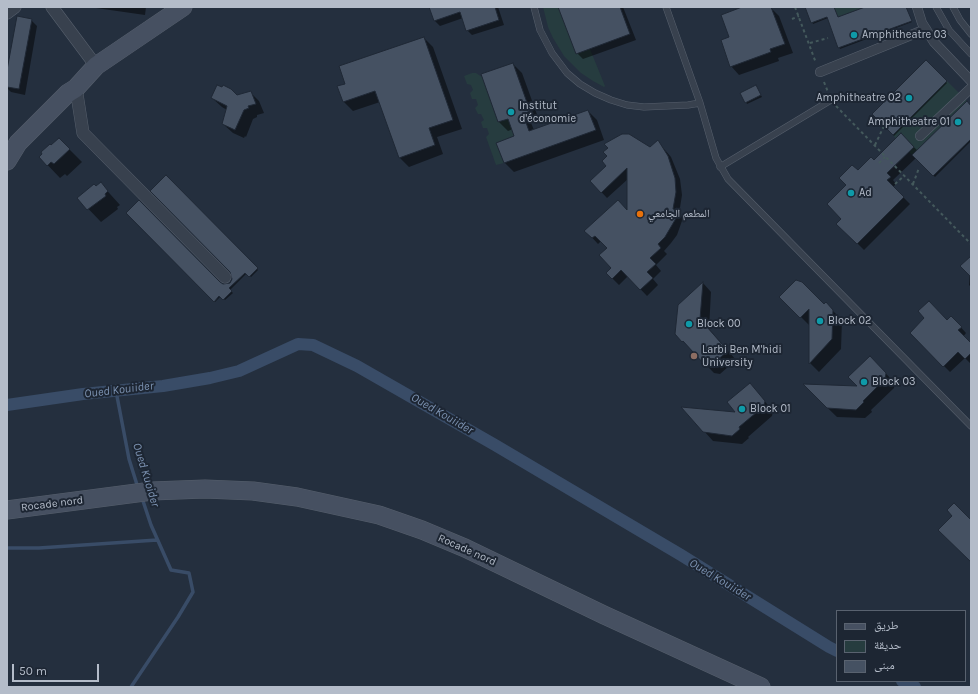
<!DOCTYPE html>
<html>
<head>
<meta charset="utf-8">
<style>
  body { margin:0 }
  #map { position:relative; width:978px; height:694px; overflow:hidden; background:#242f3e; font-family:Karla,"Noto Naskh Arabic",sans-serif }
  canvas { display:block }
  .frame { position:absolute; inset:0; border:8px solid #b4bcc9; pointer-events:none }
  .legend { position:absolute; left:836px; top:610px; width:130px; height:72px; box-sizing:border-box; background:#1d2633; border:1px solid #59626f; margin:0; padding:5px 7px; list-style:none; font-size:12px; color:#b4bcc9 }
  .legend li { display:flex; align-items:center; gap:8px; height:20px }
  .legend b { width:20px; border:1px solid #59626f }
  .scale { position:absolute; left:12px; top:664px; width:87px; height:18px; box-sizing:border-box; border:2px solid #b4bcc9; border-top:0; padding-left:5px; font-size:12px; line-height:14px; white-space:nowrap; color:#b4bcc9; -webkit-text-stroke:3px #1d2633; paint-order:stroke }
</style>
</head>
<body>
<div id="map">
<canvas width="978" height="694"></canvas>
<div class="frame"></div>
<ul class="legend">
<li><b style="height:5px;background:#465061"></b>طريق</li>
<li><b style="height:11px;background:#263c3f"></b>حديقة</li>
<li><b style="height:11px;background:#455162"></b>مبنى</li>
</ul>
<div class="scale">50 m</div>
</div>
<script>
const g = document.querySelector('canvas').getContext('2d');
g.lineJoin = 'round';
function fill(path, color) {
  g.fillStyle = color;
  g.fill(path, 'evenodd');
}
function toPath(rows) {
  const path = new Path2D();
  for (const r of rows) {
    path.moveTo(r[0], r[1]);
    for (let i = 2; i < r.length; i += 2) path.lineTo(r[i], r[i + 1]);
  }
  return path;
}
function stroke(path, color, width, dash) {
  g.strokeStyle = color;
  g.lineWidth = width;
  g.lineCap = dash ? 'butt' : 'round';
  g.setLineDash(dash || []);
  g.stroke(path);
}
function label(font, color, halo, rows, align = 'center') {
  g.font = font + ' Karla,"Noto Naskh Arabic",sans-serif';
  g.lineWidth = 4;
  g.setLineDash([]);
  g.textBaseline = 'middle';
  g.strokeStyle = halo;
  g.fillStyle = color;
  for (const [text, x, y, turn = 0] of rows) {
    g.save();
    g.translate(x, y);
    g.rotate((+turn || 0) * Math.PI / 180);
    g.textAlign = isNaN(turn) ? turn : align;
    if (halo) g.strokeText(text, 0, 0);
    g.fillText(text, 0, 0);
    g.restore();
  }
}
const green = toPath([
  [543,7,558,7,590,49,605,86,604,87,593,81,581,73,564,56,553,38,548,27],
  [834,7,865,7,828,21,828,17,836,14],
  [472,73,476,73,482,77,498,122,508,119,514,136,496,143,504,163,496,165,486,137,489,134,487,128,483,128,481,122,484,120,481,114,478,114,475,108,478,105,476,99,472,99,470,93,473,90,471,85,467,84,464,76],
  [947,81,967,101,912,155,909,152,914,147,902,134,896,139,893,135]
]);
const shadow = toPath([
  [89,7,146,7,145,15],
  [430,7,498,7,504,25,472,35,467,30,463,18,440,26,435,21],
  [560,7,623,7,636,40,583,59,577,53],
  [744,7,770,7,779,16,793,53,778,58,779,61,739,75,731,66,730,38],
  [806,7,834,7,838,18,868,7,906,7,912,22,840,49,828,18,813,24],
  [31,20,37,26,25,95,11,92,7,88,7,76],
  [424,38,433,47,462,129,437,137,443,154,409,167,400,158,380,102,353,111,344,102,339,87,347,84],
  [926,61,947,83,894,136,873,114],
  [513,64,522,73,539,120,531,123,534,130,588,111,597,120,604,140,514,172,505,163,516,137,513,129,508,131,499,122,482,75],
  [756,86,762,97,747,104,746,102],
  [250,92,259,101,264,113,257,115,257,117,253,119,246,137,245,136,244,138,233,133,223,124,227,110,222,107,212,98,237,96],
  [971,107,971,141,935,177,916,158,893,180,896,184,893,187,910,204,864,250,838,224,843,219,847,185,858,172,874,162,901,135,918,151],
  [59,139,82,162,67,176,65,174,60,178,40,157],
  [658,142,671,157,680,179,682,195,679,214,683,218,677,235,671,243,664,251,667,254,656,265,661,271,653,279,658,285,647,296,628,276,619,285,607,273,612,268,608,249,601,241,598,244,586,231,628,213,628,179,607,198,591,181,650,149],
  [166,177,258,270,251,277,247,273,230,290,233,293,225,300,221,296,215,302,127,213,223,285,231,283,233,279,231,271],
  [101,184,120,205,117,207,118,209,101,222,78,198],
  [971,256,971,287,969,285],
  [703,283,711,292,709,329,736,360,720,374,714,373,683,341],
  [781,297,824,305,826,304,842,320,841,349,819,372,810,363,810,326],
  [947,321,957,323,966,333,963,337,971,345,971,364,965,358,950,372,911,333],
  [870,357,895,383,894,388,871,410,872,412,865,418,837,417,805,386,860,387],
  [750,384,773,411,772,416,748,437,749,438,742,444,713,441,704,431,737,413]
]);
const stream = toPath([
  [116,391,129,459,138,488],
  [7,548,39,548,157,540],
  [131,687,178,617,193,592,189,573,171,570,151,525,142,498]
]);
const canal = toPath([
  [7,405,83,394,163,386,210,378,239,371,298,344,313,345,357,366,495,445,681,555,829,647,837,651],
  [902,681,915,687]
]);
const building = toPath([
  [429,7,495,7,499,20,466,31,460,12,434,21,429,7],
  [558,7,620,7,630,34,576,54,558,7],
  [742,7,771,7,785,44,770,49,771,52,730,67,721,40,729,37,721,15,742,7],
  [805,7,834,7,838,17,865,7,906,7,912,21,838,48,827,17,811,23,805,7],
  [17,16,32,19,19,89,7,87,7,70,17,16],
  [424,37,453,120,429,128,435,145,399,158,375,91,343,102,337,86,345,84,339,66,424,37],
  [926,60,947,81,893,135,872,114,926,60],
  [513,63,530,111,523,114,529,131,588,110,596,130,504,163,496,143,514,136,508,119,498,122,481,74,513,63],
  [217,85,222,87,223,85,231,89,237,95,251,91,256,104,248,106,249,108,244,110,235,130,222,124,227,106,211,98,217,85],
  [756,85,761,95,745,103,740,93,756,85],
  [967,101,971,106,971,139,933,176,912,155,967,101],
  [901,133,914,147,887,173,891,177,887,180,904,197,857,244,836,224,841,219,827,204,846,185,839,178,852,165,858,170,871,157,874,160,901,133],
  [622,134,629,134,650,147,658,140,668,156,675,178,676,192,673,209,678,210,675,220,665,237,658,244,661,248,650,258,656,264,647,272,653,278,640,290,621,270,612,279,606,273,611,268,599,255,607,248,595,236,592,238,584,231,618,200,627,210,627,168,601,193,590,181,606,166,602,161,607,156,603,152,608,148,604,144,622,134],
  [59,138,70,149,54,164,51,162,47,166,39,157,42,154,41,152,50,144,51,145,59,138],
  [166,175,258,268,249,277,245,273,229,288,232,291,223,300,219,296,214,302,126,213,139,200,220,282,223,284,230,283,232,279,230,272,150,191,166,175],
  [101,182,108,191,105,194,106,196,87,210,77,198,94,184,96,186,101,182],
  [971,256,971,277,960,266,971,256],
  [796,280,802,282,824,304,826,302,833,310,832,339,809,364,809,309,800,318,779,297,796,280],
  [703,282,700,319,728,351,710,366,704,364,683,341,682,342,675,334,678,305,703,282],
  [929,301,947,320,951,316,962,327,958,330,971,343,971,353,965,359,958,352,943,367,910,333,924,318,918,311,929,301],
  [870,356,886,373,885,379,863,401,864,402,856,410,827,408,803,384,857,386,848,377,870,356],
  [750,383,765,401,764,405,763,407,739,427,740,429,732,436,703,432,681,407,735,412,727,402,750,383],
  [954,503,971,520,971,562,938,530,952,516,947,510,954,503]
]);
const path = toPath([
  [795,7,816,63],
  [792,19,799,16],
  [810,43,828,38],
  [824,82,828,92],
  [836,106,971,244],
  [875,145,884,126],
  [879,163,885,157],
  [895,184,904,176],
  [913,184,919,168]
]);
const service = toPath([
  [534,7,540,30,552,53,567,73,580,84,595,93,611,100,627,105,644,107,688,105,700,103],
  [666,7,700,103,716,158,728,179,971,426],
  [936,7,949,30,971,54],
  [953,7,960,20,971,34],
  [720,167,831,100]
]);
const pedestrian = toPath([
  [917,7,922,23,934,42,971,81],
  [820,72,926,29],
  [920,136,971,88]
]);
const minor = toPath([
  [52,7,96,66],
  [7,13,15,7],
  [76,88,83,133,225,277]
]);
const secondary = toPath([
  [7,161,18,143,68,93,76,88,96,66,183,7],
  [7,510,152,491,205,489,253,491,297,497,379,515,422,530,465,548,604,615,761,687]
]);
const markers = [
  [854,35,4,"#0f9aa8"],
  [909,98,4,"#0f9aa8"],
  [511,112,4,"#0f9aa8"],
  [958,122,4,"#0f9aa8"],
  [851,193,4,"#0f9aa8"],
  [640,214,4,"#e8710a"],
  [820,321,4,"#0f9aa8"],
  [689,324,4,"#0f9aa8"],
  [694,356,4,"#8d6e63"],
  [864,382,4,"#0f9aa8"],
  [742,409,4,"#0f9aa8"]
];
const poiNames = [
  ["Amphitheatre 03",862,35],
  ["Amphitheatre 02",901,98,"right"],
  ["Institut",519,106],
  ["d'économie",519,119],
  ["Amphitheatre 01",950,122,"right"],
  ["Ad",859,193],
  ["المطعم الجامعي",648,214],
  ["Block 02",828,321],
  ["Block 00",697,324],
  ["Larbi Ben M'hidi",702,350],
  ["University",702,363],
  ["Block 03",872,382],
  ["Block 01",750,409]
];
const streetNames = [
  ["Rocade nord",52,504,-7],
  ["Rocade nord",467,550,24]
];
const waterNames = [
  ["Oued Kouiider",119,390,-7],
  ["Oued Kouiider",442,414,30],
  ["Oued Kuoider",146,475,73],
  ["Oued Kouiider",720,580,31]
];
fill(green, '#263c3f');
fill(shadow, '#0007');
stroke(stream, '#394c67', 3.5);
stroke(canal, '#394c67', 12);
fill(building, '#455162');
stroke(building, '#1f2835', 1);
stroke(service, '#565f6c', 7);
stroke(pedestrian, '#565f6c', 10);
stroke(minor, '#565f6c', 13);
stroke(secondary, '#565f6c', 19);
stroke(path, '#44595c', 2, [3, 3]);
stroke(service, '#38414e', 6);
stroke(pedestrian, '#38414e', 9);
stroke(minor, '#38414e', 12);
stroke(secondary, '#465061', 18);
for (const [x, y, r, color] of markers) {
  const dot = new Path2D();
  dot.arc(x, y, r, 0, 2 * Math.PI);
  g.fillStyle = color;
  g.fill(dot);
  stroke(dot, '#1d2633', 1.5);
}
label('11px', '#b4bcc9', '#1d2633', poiNames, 'left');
label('11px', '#b4bcc9', '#1d2633', streetNames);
label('italic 12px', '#7c92b1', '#1d2633', waterNames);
</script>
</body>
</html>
